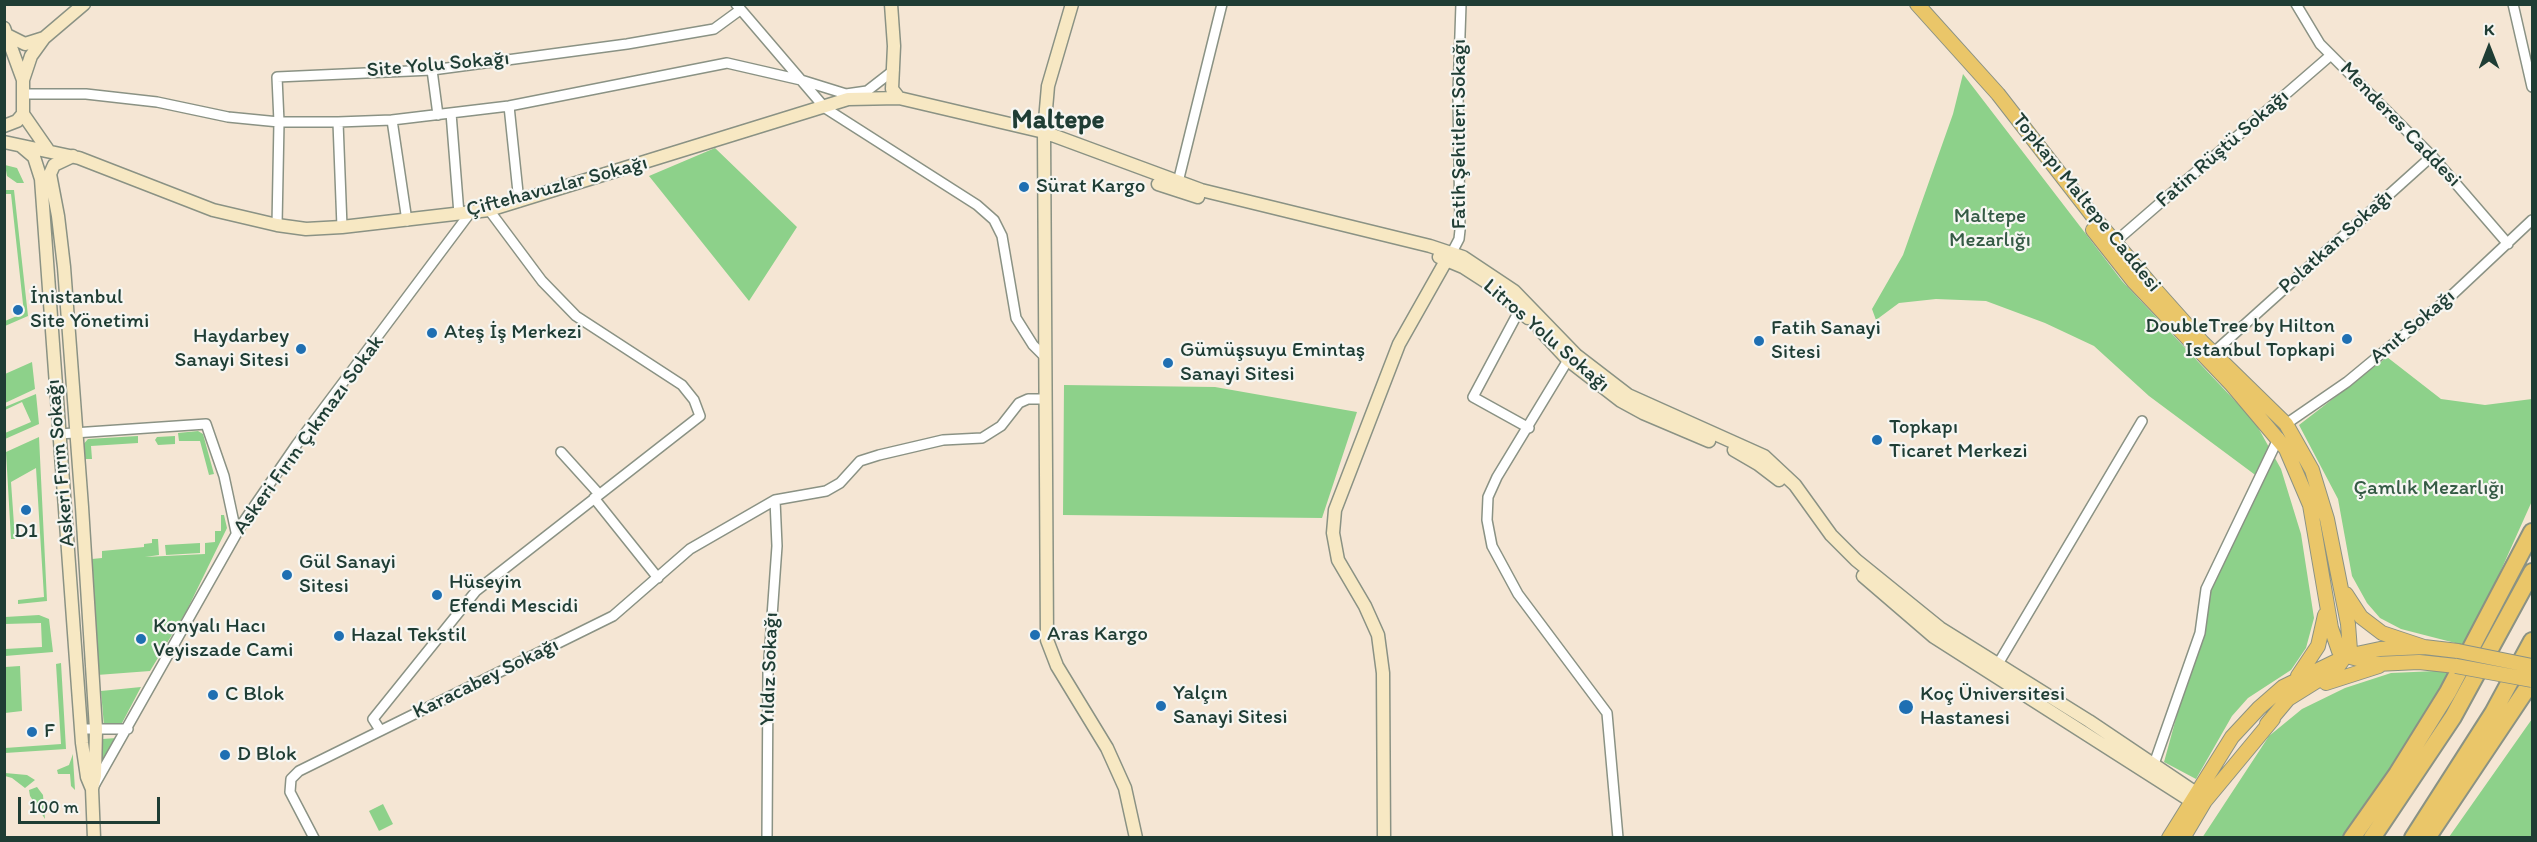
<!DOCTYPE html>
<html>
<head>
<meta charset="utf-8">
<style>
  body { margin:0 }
  #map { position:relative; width:2537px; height:842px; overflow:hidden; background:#f5e6d4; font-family:Itim,sans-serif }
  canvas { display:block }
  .frame { position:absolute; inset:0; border:6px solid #1f3d34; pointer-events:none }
  .north { position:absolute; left:2459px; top:18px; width:60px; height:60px; -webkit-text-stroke:4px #f6f6f2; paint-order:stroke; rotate:0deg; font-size:16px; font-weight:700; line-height:24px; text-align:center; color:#1f3d34 }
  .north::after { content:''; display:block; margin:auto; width:21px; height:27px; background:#1f3d34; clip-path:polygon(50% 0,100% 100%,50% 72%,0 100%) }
  .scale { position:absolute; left:18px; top:797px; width:142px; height:27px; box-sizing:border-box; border:3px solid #1f3d34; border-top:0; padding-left:8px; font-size:18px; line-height:21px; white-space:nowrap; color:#1f3d34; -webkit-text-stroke:4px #f6f6f2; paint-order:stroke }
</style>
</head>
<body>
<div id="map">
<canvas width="2537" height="842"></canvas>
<div class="frame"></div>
<div class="north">K</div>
<div class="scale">100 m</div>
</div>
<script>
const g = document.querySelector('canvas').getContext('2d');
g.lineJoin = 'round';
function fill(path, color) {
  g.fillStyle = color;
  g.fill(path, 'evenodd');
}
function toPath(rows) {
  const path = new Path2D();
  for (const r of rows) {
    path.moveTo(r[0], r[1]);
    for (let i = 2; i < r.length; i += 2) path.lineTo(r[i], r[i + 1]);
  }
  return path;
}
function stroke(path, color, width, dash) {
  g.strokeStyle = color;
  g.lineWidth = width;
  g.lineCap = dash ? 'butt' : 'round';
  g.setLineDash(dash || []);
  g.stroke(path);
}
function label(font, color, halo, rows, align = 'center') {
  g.font = font + ' Itim,sans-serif';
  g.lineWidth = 4.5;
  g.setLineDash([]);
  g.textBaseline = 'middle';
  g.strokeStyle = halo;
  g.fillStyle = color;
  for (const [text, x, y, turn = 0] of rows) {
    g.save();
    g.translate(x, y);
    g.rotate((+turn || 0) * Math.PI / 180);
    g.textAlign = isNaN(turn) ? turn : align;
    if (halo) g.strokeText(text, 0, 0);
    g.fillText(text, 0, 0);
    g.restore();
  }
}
const green = toPath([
  [1963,74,2122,281,2255,422,2281,469,2301,534,2314,618,2306,648,2291,670,2248,698,2232,716,2196,779,2164,762,2213,584,2258,477,2149,396,2094,346,2045,323,1986,301,1936,299,1899,303,1876,320,1872,309,1903,255,1953,114],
  [715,148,797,227,749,301,649,176],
  [5,165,17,168,24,183,17,183,7,176],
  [5,190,14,190,28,316,5,326,5,321,24,313,11,194,5,194],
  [2387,357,2441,399,2485,405,2532,399,2532,501,2467,646,2401,629,2380,618,2367,603,2352,576,2338,499,2299,425],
  [32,362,35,389,5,403,5,374],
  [1064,385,1215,387,1357,412,1322,518,1063,515],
  [36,394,39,424,5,439,5,433,31,422,22,402,5,410,5,407],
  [198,431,203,434,214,474,209,475,200,441,179,441,178,433],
  [138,436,138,443,91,446,92,459,82,459,81,447,88,439],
  [175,436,175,444,158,445,155,440,157,437],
  [39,437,47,601,18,604,18,600,44,597,36,468,11,482,15,539,11,539,6,452],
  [221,515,224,515,227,528,187,610,150,671,97,675,92,559,102,558,102,551,144,547,144,544,152,543,152,539,158,539,159,555,145,557,205,554,205,543,215,542,215,531,221,531],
  [200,543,200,553,166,555,165,545],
  [39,615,49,619,53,652,5,656,5,649,42,647,41,623,5,624,5,617],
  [61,663,66,749,5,753,5,748,61,744,56,664],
  [20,666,22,711,5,713,5,667],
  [2436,671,2452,673,2433,707,2344,837,2202,838,2269,736,2302,709,2345,688,2391,673],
  [141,687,121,725,104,726,101,691],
  [2532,719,2532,837,2449,837],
  [117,738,103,763,102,762,102,739],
  [73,754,73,758,75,790,71,786,70,774,58,774,57,770,69,765],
  [5,773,27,775,35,780,25,788,12,778,5,776],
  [37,787,43,795,45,819,30,796,29,790],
  [383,804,393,824,379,831,369,811]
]);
const street = toPath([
  [736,4,825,108,977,205,994,220,1002,236,1016,318,1033,345,1045,357],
  [2296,4,2320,44,2432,156,2508,244],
  [2513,4,2532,87],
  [432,70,438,115],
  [23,94,86,94,157,102,228,117,279,122,338,122,392,120,509,106,727,63,801,80,846,94,867,91,894,70],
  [509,106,519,202],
  [451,113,459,214],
  [392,120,407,221],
  [338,122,342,227],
  [1178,182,1222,4],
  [277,225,279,122,277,77,432,70,627,44,714,29,740,10],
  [2115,242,2331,55],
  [1449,258,1459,239,1460,230,1458,94,1461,4],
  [1520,309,1473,397,1529,428],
  [2213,353,2432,156],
  [1568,360,1497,477,1488,497,1487,520,1492,546,1518,594,1607,713,1618,838],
  [2286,424,2347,382,2451,296,2532,220],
  [59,434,206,424,224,476,236,532],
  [561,452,599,494],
  [594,498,658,578],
  [1995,669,2142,421],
  [82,729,128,729],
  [380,730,373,719,476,591,700,416,694,400,682,385,576,316,542,281,489,210],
  [2154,764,2200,633,2206,589,2279,437],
  [95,784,242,524,297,444,470,213],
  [314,838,290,792,291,779,299,771,613,616,690,549,775,500,826,491,840,483,860,461,879,455,943,440,982,438,1001,426,1019,403,1028,399,1045,399],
  [767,838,768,673,777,546,775,500]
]);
const secondary = toPath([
  [891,4,894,46,892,89,899,98],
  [1072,4,1048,86,1044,132,1047,640,1057,666,1107,748,1125,788,1136,838],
  [4,28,23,80,23,114,48,150],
  [7,35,25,44,44,38],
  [23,80,31,56,44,38,84,4],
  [4,126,17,121,23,114],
  [4,142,79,158,213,210,277,225,306,229,342,227,489,210,848,99,899,98,1044,132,1201,190,1430,246,1463,257,1514,291,1576,355,1628,395,1764,456,1795,485,1831,535,1856,560,1940,628,2089,721,2196,793],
  [21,146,34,157,41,179,82,743,87,777,92,789],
  [73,156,54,165,50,174,58,216,64,267,82,507,96,729,95,776,92,789,94,838],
  [1158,184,1198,197],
  [1439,257,1463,267,1494,287,1528,318],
  [1540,330,1568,360,1621,401,1643,413,1709,441],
  [1734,450,1758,464,1779,480],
  [1863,576,1934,637,2191,801],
  [1384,838,1383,673,1378,635,1365,606,1338,560,1333,533,1335,510,1399,344,1447,259]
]);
const primary = toPath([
  [1917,4,1998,94,2092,215,2153,287,2202,342,2286,424,2312,470,2327,519,2348,624,2350,650,2336,669,2288,699,2267,724],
  [2093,230,2134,282,2232,385,2286,449,2310,505,2331,628,2339,651,2347,656,2376,664,2419,662,2456,666],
  [2346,594,2361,617,2382,633,2424,647,2458,651],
  [2298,676,2318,646,2325,615],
  [2326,683,2379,666],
  [2169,838,2232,737,2259,708,2283,687,2347,656,2380,649,2424,647],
  [2183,838,2205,801,2273,719]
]);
const highway = toPath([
  [2352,838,2397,774,2448,692,2532,532],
  [2372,838,2453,717,2532,572],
  [2413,838,2493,713,2532,641],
  [2427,838,2532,681]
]);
const primaryBridge = toPath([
  [2458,651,2532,666],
  [2456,666,2532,680]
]);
const markers = [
  [1024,187,6,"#1f6fb2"],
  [18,310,6,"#1f6fb2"],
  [432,333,6,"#1f6fb2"],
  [2347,339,6,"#1f6fb2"],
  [1759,341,6,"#1f6fb2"],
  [301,349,6,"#1f6fb2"],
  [1168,363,6,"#1f6fb2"],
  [1877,440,6,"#1f6fb2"],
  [26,510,6,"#1f6fb2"],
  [287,575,6,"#1f6fb2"],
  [437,595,6,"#1f6fb2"],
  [1035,635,6,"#1f6fb2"],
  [339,636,6,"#1f6fb2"],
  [141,639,6,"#1f6fb2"],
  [213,695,6,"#1f6fb2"],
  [1161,706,6,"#1f6fb2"],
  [1906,707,8,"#1f6fb2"],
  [32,732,6,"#1f6fb2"],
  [225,755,6,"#1f6fb2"]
];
const streetNames = [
  ["Site Yolu Sokağı",438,65,-5],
  ["Menderes Caddesi",2400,125,46],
  ["Fatih Şehitleri Sokağı",1460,134,-90],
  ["Fatin Rüştü Sokağı",2223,149,-41],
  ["Çiftehavuzlar Sokağı",557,187,-15],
  ["Topkapı Maltepe Caddesi",2086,203,51],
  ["Polatkan Sokağı",2336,242,-42],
  ["Anıt Sokağı",2413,327,-40],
  ["Litros Yolu Sokağı",1546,336,41],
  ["Askeri Fırın Çıkmazı Sokak",309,435,-54],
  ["Askeri Fırın Sokağı",61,463,-95],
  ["Yıldız Sokağı",770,669,-88],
  ["Karacabey Sokağı",486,679,-26]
];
const poiNames = [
  ["Sürat Kargo",1036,187],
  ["İnistanbul",30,298],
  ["Site Yönetimi",30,322],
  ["DoubleTree by Hilton",2335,327,"right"],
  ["Istanbul Topkapi",2335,351,"right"],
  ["Fatih Sanayi",1771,329],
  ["Sitesi",1771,353],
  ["Ateş İş Merkezi",444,333],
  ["Haydarbey",289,337,"right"],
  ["Sanayi Sitesi",289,361,"right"],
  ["Gümüşsuyu Emintaş",1180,351],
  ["Sanayi Sitesi",1180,375],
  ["Topkapı",1889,428],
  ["Ticaret Merkezi",1889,452],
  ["D1",26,532,"center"],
  ["Gül Sanayi",299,563],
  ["Sitesi",299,587],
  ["Hüseyin",449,583],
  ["Efendi Mescidi",449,607],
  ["Konyalı Hacı",153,627],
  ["Veyiszade Cami",153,651],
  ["Aras Kargo",1047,635],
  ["Hazal Tekstil",351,636],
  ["Yalçın",1173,694],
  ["Sanayi Sitesi",1173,718],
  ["C Blok",225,695],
  ["Koç Üniversitesi",1920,695],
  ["Hastanesi",1920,719],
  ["F",44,732],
  ["D Blok",237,755]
];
const parkNames = [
  ["Maltepe",1990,217],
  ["Mezarlığı",1990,241],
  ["Çamlık Mezarlığı",2429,489]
];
const districtNames = [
  ["Maltepe",1058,121]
];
fill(green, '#8dd18a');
stroke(street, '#8a9284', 12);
stroke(secondary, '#8a9284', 15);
stroke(primary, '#8a9284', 16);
stroke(highway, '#8a9284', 20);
stroke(street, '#fff', 9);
stroke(secondary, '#f7e8c3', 12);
stroke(primary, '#eac669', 14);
stroke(highway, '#eac669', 16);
stroke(primaryBridge, '#8a9284', 16, []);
stroke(primaryBridge, '#eac669', 14);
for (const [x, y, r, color] of markers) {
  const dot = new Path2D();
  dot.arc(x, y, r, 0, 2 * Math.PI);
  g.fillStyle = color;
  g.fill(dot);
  stroke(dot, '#f6f6f2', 2);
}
label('21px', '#1f3d34', '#f6f6f2', streetNames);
label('21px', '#1f3d34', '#f6f6f2', poiNames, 'left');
label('21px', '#355b45', '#f6f6f2', parkNames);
label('bold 27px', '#1f3d34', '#f6f6f2', districtNames);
</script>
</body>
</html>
